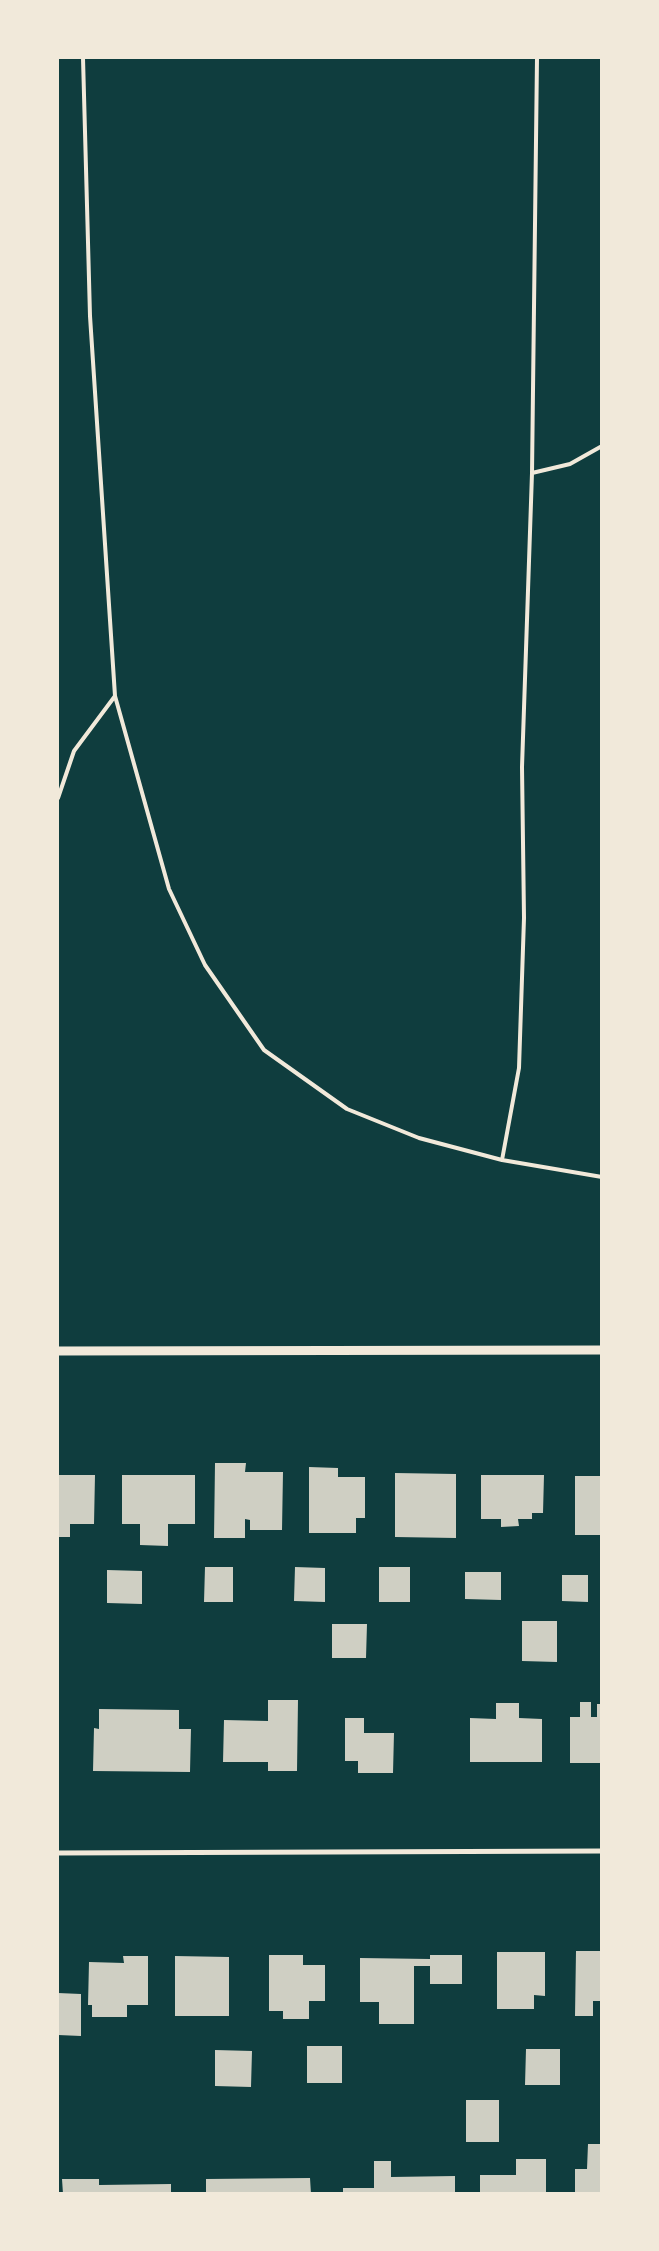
<!DOCTYPE html>
<html>
<head>
<meta charset="utf-8">
<style>
  body { margin:0 }
  #map { position:relative; width:659px; height:2251px; overflow:hidden; background:#0f3d3e; font-family:Raleway,sans-serif }
  canvas { display:block }
  .frame { position:absolute; inset:0; border:59px solid #f1e9da; pointer-events:none }
</style>
</head>
<body>
<div id="map">
<canvas width="659" height="2251"></canvas>
<div class="frame"></div>
</div>
<script>
const g = document.querySelector('canvas').getContext('2d');
g.lineJoin = 'round';
function fill(path, color) {
  g.fillStyle = color;
  g.fill(path, 'evenodd');
}
function toPath(rows) {
  const path = new Path2D();
  for (const r of rows) {
    path.moveTo(r[0], r[1]);
    for (let i = 2; i < r.length; i += 2) path.lineTo(r[i], r[i + 1]);
  }
  return path;
}
function stroke(path, color, width, dash) {
  g.strokeStyle = color;
  g.lineWidth = width;
  g.lineCap = dash ? 'butt' : 'round';
  g.setLineDash(dash || []);
  g.stroke(path);
}
const building = toPath([
  [215,1463,246,1463,245,1472,283,1472,282,1530,250,1530,250,1520,245,1519,245,1538,214,1538],
  [309,1467,338,1468,338,1477,365,1477,365,1518,356,1518,356,1533,309,1533],
  [395,1473,456,1474,456,1538,395,1537],
  [58,1475,95,1475,94,1524,70,1524,70,1537,58,1537],
  [122,1475,195,1475,195,1524,168,1524,168,1546,140,1545,140,1524,122,1524],
  [481,1475,544,1475,543,1513,532,1513,532,1519,518,1519,519,1526,501,1527,501,1519,481,1519],
  [575,1476,602,1476,602,1535,575,1535],
  [205,1567,233,1567,233,1602,204,1602],
  [295,1567,325,1568,325,1602,294,1601],
  [379,1567,410,1567,410,1602,379,1602],
  [107,1570,142,1571,142,1604,107,1603],
  [465,1572,501,1572,501,1600,465,1599],
  [562,1575,588,1575,588,1602,562,1601],
  [522,1621,557,1621,557,1662,522,1661],
  [332,1624,367,1624,366,1658,332,1658],
  [268,1700,298,1700,297,1771,268,1771,268,1762,223,1762,224,1720,268,1721],
  [580,1702,591,1702,591,1717,597,1717,597,1704,602,1704,602,1763,570,1763,570,1717,580,1717],
  [496,1703,519,1703,519,1718,542,1719,542,1762,470,1762,470,1718,496,1719],
  [99,1709,179,1710,179,1729,191,1729,190,1772,93,1771,94,1728,99,1729],
  [345,1718,364,1718,364,1733,394,1733,393,1773,358,1773,358,1761,345,1761],
  [576,1951,602,1951,602,2001,593,2001,593,2016,575,2016],
  [497,1952,545,1952,545,1996,534,1995,534,2009,497,2009],
  [269,1955,303,1955,303,1965,325,1965,325,2001,309,2001,309,2019,283,2019,283,2011,269,2011],
  [430,1955,462,1955,462,1984,430,1984,430,1966,414,1966,414,2024,379,2024,379,2002,360,2002,360,1958,430,1959],
  [123,1956,148,1956,148,2005,127,2005,127,2017,92,2017,92,2005,88,2005,89,1962,124,1963],
  [175,1956,229,1957,229,2016,175,2016],
  [58,1993,81,1994,81,2036,58,2035],
  [307,2046,342,2046,342,2083,307,2083],
  [526,2049,560,2049,560,2085,525,2085],
  [215,2050,252,2051,251,2087,215,2086],
  [466,2100,499,2100,499,2142,466,2142],
  [588,2144,602,2144,602,2194,575,2194,575,2169,587,2169],
  [516,2159,546,2159,546,2194,480,2194,480,2175,516,2175],
  [374,2161,391,2161,391,2177,455,2176,455,2194,343,2194,343,2188,374,2188],
  [310,2178,311,2194,206,2194,206,2179],
  [62,2179,99,2179,99,2185,171,2184,171,2194,63,2194]
]);
const service = toPath([
  [83,58,90,316,115,696,169,889,205,965,264,1050,347,1109,419,1138,502,1160,602,1177],
  [532,473,570,464,602,446],
  [58,798,74,751,115,696],
  [502,1160,519,1068,524,918,522,767,532,473,537,58]
]);
const minor = toPath([
  [58,1853,602,1851]
]);
const tertiary = toPath([
  [58,1351,602,1350]
]);
fill(building, '#cfcfc3');
stroke(service, '#f1e9da', 4);
stroke(minor, '#f1e9da', 5);
stroke(tertiary, '#f1e9da', 9);
</script>
</body>
</html>
